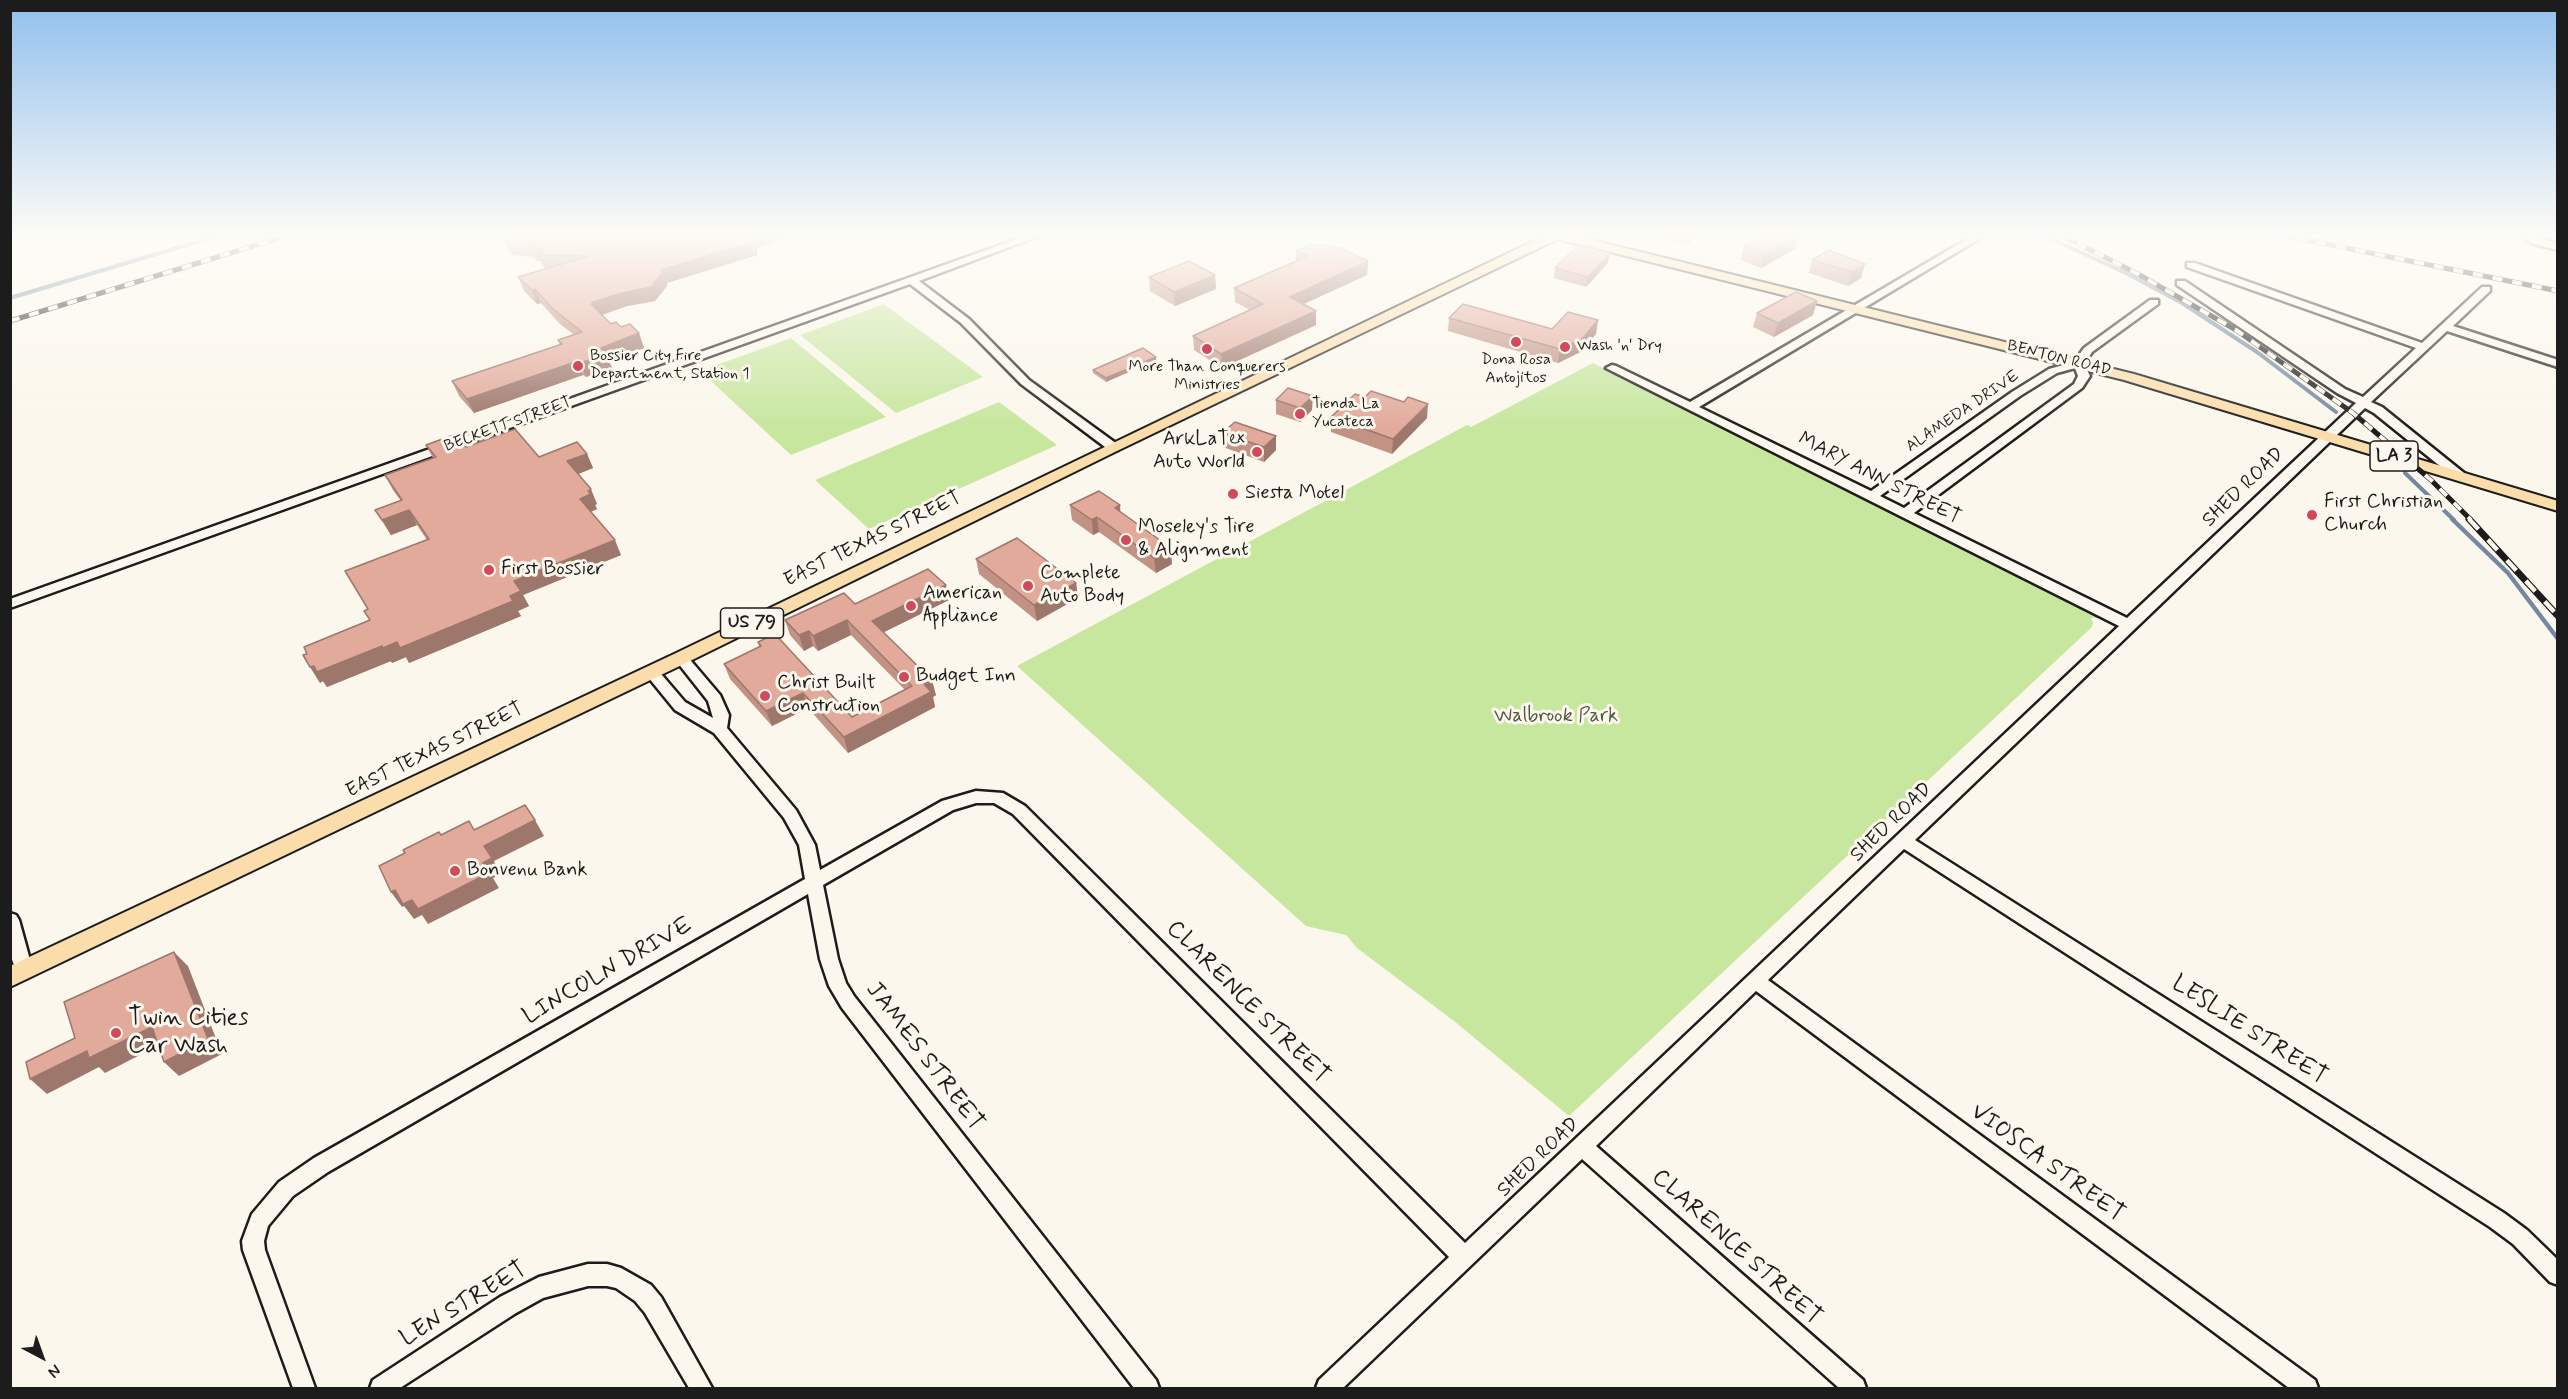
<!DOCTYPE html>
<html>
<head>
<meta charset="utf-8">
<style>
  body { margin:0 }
  #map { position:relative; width:2568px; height:1399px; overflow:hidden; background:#fbf7ec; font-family:Mynerve,sans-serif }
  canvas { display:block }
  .frame { position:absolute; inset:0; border:12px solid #1c1c1c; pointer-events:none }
  .north { position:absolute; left:12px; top:1327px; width:60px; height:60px; -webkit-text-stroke:4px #fbf7ec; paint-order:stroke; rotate:139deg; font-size:16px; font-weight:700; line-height:24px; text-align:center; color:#1c1c1c }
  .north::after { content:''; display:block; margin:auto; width:21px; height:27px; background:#1c1c1c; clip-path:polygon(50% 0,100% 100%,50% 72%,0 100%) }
</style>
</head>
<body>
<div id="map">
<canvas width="2568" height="1399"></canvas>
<div class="frame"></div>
<div class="north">N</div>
</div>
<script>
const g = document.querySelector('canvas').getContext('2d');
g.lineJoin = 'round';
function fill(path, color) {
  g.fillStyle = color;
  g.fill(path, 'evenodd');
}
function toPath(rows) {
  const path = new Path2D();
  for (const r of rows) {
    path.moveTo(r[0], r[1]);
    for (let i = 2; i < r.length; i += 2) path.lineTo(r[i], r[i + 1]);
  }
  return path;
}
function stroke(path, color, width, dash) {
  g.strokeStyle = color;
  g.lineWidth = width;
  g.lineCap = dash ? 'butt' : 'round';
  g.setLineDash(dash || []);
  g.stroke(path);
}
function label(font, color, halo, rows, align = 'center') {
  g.font = font + ' Mynerve,sans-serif';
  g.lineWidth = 6;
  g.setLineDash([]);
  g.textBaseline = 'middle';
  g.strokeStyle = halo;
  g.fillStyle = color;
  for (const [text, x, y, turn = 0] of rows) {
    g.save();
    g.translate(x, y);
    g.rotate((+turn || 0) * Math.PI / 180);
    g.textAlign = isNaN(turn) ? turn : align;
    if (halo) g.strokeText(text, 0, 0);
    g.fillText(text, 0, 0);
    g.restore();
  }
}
const green = toPath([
  [884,304,983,377,896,413,800,335],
  [791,338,886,417,791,455,700,371],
  [1593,363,2089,611,2097,618,2091,618,2093,623,2092,627,1569,1116,1454,1021,1357,948,1346,935,1306,926,1017,666,1467,425,1471,427],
  [999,402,1057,445,869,529,815,480]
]);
const streamFar1 = toPath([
  [2041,234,2126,273,2182,303,2257,352,2336,412],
  [10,298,223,234],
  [2405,473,2454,520]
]);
const stream = toPath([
  [2452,519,2508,573,2558,639]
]);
const minor = toPath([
  [1031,234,1044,234,919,281,969,319,1029,380,1117,444,1117,450,1109,450,1021,384,961,323,910,284,10,608,10,599,1031,234],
  [1976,234,1987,234,1699,407,1871,491,2012,392,2049,369,2074,362,2084,348,2150,300,2158,300,2158,304,2092,352,2084,364,2090,376,2082,388,1914,513,2127,618,2356,403,2337,393,2177,285,2177,281,2185,281,2345,389,2363,397,2416,348,2187,267,2187,263,2195,263,2422,343,2482,287,2490,287,2490,291,2453,326,2558,360,2558,367,2447,331,2371,402,2382,407,2464,473,2466,476,2464,479,2456,479,2374,413,2365,408,1915,840,2504,1213,2527,1230,2558,1260,2558,1285,2550,1282,2513,1244,2490,1227,1904,849,1768,980,2315,1380,2318,1388,2289,1388,1756,991,1596,1146,1863,1380,1866,1388,1839,1388,1582,1159,1343,1388,1316,1388,1319,1380,1449,1257,1013,814,994,803,976,803,953,810,823,885,838,959,846,983,854,996,1156,1380,1159,1388,1134,1388,842,1008,829,986,820,959,808,894,328,1172,293,1196,268,1226,264,1241,265,1250,315,1388,293,1388,243,1250,242,1241,252,1214,279,1182,314,1158,805,879,799,845,784,818,714,733,675,710,644,672,651,667,656,668,685,702,713,718,708,701,674,658,681,653,686,655,720,695,729,715,727,728,796,810,815,845,820,870,942,801,976,791,1003,793,1025,806,1465,1243,2119,626,1606,368,1612,365,1616,366,1690,402,1976,234],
  [2075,368,2078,376,2074,384,1904,508,1880,496,2020,396,2057,373,2075,368],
  [2514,234,2527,234,2558,244,2558,250,2534,244,2514,234],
  [10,913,16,915,19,920,33,971,30,976,24,979,18,976,10,954,10,913],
  [588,1264,607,1264,621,1268,651,1285,661,1297,712,1388,689,1388,645,1313,635,1301,616,1288,607,1286,588,1286,543,1298,516,1313,400,1388,370,1388,373,1380,500,1297,539,1277,588,1264]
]);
const major = toPath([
  [1548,234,1568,234,2134,374,2558,501,2558,511,2124,380,1558,239,1119,450,688,662,10,987,10,966,674,654,1548,234]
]);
const railFar1 = toPath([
  [2059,234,2138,274,2236,330,2353,413,2431,480,2471,520],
  [2277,234,2558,291],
  [10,321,292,234]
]);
const rail = toPath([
  [2469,519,2558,616]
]);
const wall = toPath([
  [515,234,795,234,757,248,757,255,667,283,667,286,655,301,627,306,602,315,611,324,639,333,644,348,609,361,612,368,586,377,583,375,474,413,459,396,452,381,560,345,558,340,574,335,559,323,541,303,537,304,524,291,518,277,547,268,544,268,541,261,536,261,534,257,512,255,506,242],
  [1664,234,1697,234,1687,245,1663,239],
  [1798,236,1795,249,1761,268,1741,260,1744,246],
  [1829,250,1861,278,1848,286,1809,273,1812,260],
  [1296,251,1368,261,1367,275,1304,304,1316,311,1316,325,1222,368,1194,350,1193,336,1250,310,1235,302,1234,288,1296,261],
  [1608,263,1586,287,1554,278,1555,268],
  [1215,275,1216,289,1175,306,1150,291,1149,277],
  [1817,301,1813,315,1774,337,1753,327,1757,313],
  [1449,318,1552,329,1596,334,1580,352,1558,363,1448,331],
  [1156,360,1106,382,1093,373,1093,370],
  [1276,400,1312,410,1300,422,1276,414],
  [1331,417,1427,418,1392,454,1331,432],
  [1222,433,1276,436,1276,450,1264,462,1223,447],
  [426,445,466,447,539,457,587,454,593,468,578,474,597,504,595,505,597,509,591,512,621,555,523,595,529,606,518,611,521,616,409,663,406,657,392,663,391,661,327,687,323,681,320,683,370,620,368,609,427,540,417,525,391,535,375,510,401,501,393,490,385,475,433,458],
  [1070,505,1121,512,1172,564,1156,573,1099,532,1093,535,1072,520],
  [976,559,1076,583,1078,598,1037,621,979,574],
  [949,600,884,632,936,695,933,697,935,707,848,753,808,708,772,726,730,679,724,664,759,647,758,642,852,717,905,690,851,635,818,651,813,646,804,651,790,635,785,620,855,604]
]);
const shadedWall = toPath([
  [756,234,795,234,757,248,757,255,667,283,667,286,655,301,627,306,598,316,591,304,593,302,661,270],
  [1690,234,1697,234,1687,245],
  [1798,236,1795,249,1761,268,1764,254],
  [1610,253,1608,263,1586,287,1588,277],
  [1368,261,1367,275,1290,310,1290,297],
  [1865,264,1861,278,1848,286,1852,272],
  [1215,275,1216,289,1175,306,1174,292],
  [535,289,541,303,537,304,532,290],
  [1817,301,1813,315,1774,337,1778,323],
  [1316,311,1316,325,1222,368,1221,354],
  [1598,320,1596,334,1580,352,1558,363,1560,349],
  [639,333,644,348,609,361,612,368,586,377,580,363,601,348],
  [1156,357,1156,360,1106,382,1106,378],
  [578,361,583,375,474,413,467,399],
  [1313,396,1312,410,1300,422,1300,408],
  [1428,404,1427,418,1392,454,1393,439],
  [1276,436,1276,450,1264,462,1264,447],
  [587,454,593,468,573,476,567,461],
  [591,489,597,504,595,505,597,509,587,513,580,499,588,491],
  [1120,505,1121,520,1115,508],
  [409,510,417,525,391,535,382,520],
  [1097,517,1099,532,1093,535,1092,520],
  [615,540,621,555,523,595,529,606,518,611,521,616,409,663,406,657,392,663,383,648,510,596,514,581],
  [1171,548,1172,564,1156,573,1154,558],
  [1076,583,1078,598,1037,621,1034,605],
  [946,585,949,600,876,636,872,621],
  [847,620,851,635,818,651,813,636],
  [809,631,813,646,804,651,799,635],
  [382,646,391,661,327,687,323,681,320,683,310,667],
  [932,680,936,695,933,697,935,707,848,753,844,737],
  [803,693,808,708,772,726,766,711],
  [535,820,544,836,494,861,501,874,493,878,499,888,428,924,422,915,414,919,404,906,402,907,391,892,483,863,484,846],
  [174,952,188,966,222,1054,179,1076,164,1062],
  [152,1027,167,1041,105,1073,99,1067,47,1094,30,1079,87,1051]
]);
const building = toPath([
  [515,234,756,234,753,234,753,242,661,270,663,272,651,287,622,293,593,302,591,304,611,324,616,322,621,327,630,324,639,333,601,348,607,354,580,363,578,361,467,399,452,381,562,344,558,340,582,332,553,309,535,289,532,290,518,277,589,256,538,255,545,248,530,248,536,243,506,242,515,234],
  [1768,234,1793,234,1798,236,1764,254,1744,246,1768,234],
  [1312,244,1341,248,1368,261,1290,297,1316,311,1221,354,1193,336,1263,304,1234,288,1308,256,1296,251,1312,244],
  [1578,245,1610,253,1588,277,1555,268,1578,245],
  [1829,250,1865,264,1852,272,1812,260,1829,250],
  [1189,261,1215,275,1174,292,1149,277,1189,261],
  [1796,292,1817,301,1778,323,1757,313,1796,292],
  [1463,304,1552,329,1568,312,1598,320,1583,338,1560,349,1449,318,1463,304],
  [1143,348,1156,357,1106,378,1093,370,1143,348],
  [1288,388,1313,396,1300,408,1276,400,1288,388],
  [1371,391,1404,402,1408,397,1428,404,1393,439,1331,417,1355,394,1365,397,1371,391],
  [1235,422,1276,436,1264,447,1222,433,1235,422],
  [515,429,539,457,577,442,587,454,567,461,591,489,588,491,591,494,580,499,615,540,514,581,521,591,510,596,513,601,400,648,397,642,383,648,382,646,317,672,314,666,310,667,303,655,307,654,304,647,370,620,364,611,368,609,345,571,429,539,409,510,382,520,375,510,402,500,385,475,436,457,426,445,456,434,466,447,515,429],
  [1099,491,1120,505,1115,508,1171,548,1154,558,1097,517,1092,520,1070,505,1099,491],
  [1017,538,1076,583,1034,605,976,559,1017,538],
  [928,569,946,585,872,621,932,680,924,684,931,692,844,737,803,693,766,711,724,664,761,646,758,642,775,634,852,717,912,686,847,620,813,636,809,631,799,635,785,620,844,593,855,604,928,569],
  [525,805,535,820,484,846,492,858,483,863,489,873,418,909,412,900,403,904,395,890,391,892,379,866,405,853,403,850,439,832,441,835,469,821,474,830,525,805],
  [174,952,208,1039,164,1062,152,1027,89,1058,87,1051,30,1079,26,1062,75,1038,64,1002,174,952]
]);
const markers = [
  [1516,342,6,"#d1495b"],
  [1565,347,6,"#d1495b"],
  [1207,349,6,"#d1495b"],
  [578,366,6,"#d1495b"],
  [1300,414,6,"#d1495b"],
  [1257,452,6,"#d1495b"],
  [1233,494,6,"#d1495b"],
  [2312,515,6,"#d1495b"],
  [1126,540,6,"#d1495b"],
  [489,570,6,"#d1495b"],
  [1028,586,6,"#d1495b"],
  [911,606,6,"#d1495b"],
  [904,677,6,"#d1495b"],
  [765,696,6,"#d1495b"],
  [455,871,6,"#d1495b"],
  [116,1033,6,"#d1495b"]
];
const farPoinames = [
  ["Wash 'n' Dry",1577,347],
  ["Bossier City Fire",590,357],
  ["Department, Station 1",590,375],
  ["Dona Rosa",1516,361,"center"],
  ["Antojitos",1516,379,"center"],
  ["More Than Conquerers",1207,368,"center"],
  ["Ministries",1207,386,"center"],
  ["Tienda La",1312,405],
  ["Yucateca",1312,423]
];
const farStreetnames = [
  ["BENTON ROAD",2059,359,14],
  ["ALAMEDA DRIVE",1963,412,-34],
  ["BECKETT STREET",508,425,-20]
];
const shields = [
  [2394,456,48],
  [752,623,63]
];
const shieldNames = [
  ["LA 3",2394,456],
  ["US 79",752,623]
];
const poiNames = [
  ["ArkLaTex",1245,440,"right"],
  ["Auto World",1245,463,"right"],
  ["Siesta Motel",1245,494],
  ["First Christian",2324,503],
  ["Church",2324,526],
  ["Moseley's Tire",1138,528],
  ["& Alignment",1138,551],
  ["First Bossier",501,570],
  ["Complete",1040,574],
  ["Auto Body",1040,597],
  ["American",923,594],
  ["Appliance",923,617],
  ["Budget Inn",916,677],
  ["Christ Built",777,684],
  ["Construction",777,707],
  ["Bonvenu Bank",467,871]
];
const streetNames = [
  ["MARY ANN STREET",1879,479,27],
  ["SHED ROAD",2244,488,-44],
  ["EAST TEXAS STREET",873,540,-26],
  ["EAST TEXAS STREET",435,751,-26],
  ["SHED ROAD",1892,823,-44],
  ["SHED ROAD",1539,1158,-44]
];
const parkNames = [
  ["Walbrook Park",1556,717]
];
const nearStreetnames = [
  ["LINCOLN DRIVE",608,972,-30],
  ["CLARENCE STREET",1247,1003,45],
  ["LESLIE STREET",2249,1031,33],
  ["JAMES STREET",924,1057,53],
  ["VIOSCA STREET",2047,1164,36],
  ["CLARENCE STREET",1736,1248,42],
  ["LEN STREET",464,1305,-31]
];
const nearPoinames = [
  ["Twin Cities",128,1019],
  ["Car Wash",128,1047]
];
fill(green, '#c7e69e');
stroke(streamFar1, '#74899f', 4);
stroke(stream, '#74899f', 4.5);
stroke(minor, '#1c1c1c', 5);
stroke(major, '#1c1c1c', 4);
fill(minor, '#fbf7ec');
fill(major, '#fbddab');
stroke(railFar1, '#1c1c1c', 5);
stroke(rail, '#1c1c1c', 7);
stroke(railFar1, '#fbf7ec', 4, [10]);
stroke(rail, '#fbf7ec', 4.5, [14]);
fill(wall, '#c29285');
fill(shadedWall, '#9e776c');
fill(building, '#e2aa9b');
stroke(building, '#9e776c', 1.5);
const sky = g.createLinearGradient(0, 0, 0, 429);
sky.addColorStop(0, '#91c0ee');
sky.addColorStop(0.55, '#fdfbf6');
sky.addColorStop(1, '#fdfbf600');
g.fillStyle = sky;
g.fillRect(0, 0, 2568, 429);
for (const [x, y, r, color] of markers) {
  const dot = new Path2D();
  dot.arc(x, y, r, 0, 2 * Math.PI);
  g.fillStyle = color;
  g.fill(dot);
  stroke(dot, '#fbf7ec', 2);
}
label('16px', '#1c1c1c', '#fbf7ec', farPoinames, 'left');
label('16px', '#1c1c1c', '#fbf7ec', farStreetnames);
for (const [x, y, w] of shields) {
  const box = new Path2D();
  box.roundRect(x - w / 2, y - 15, w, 30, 4.5);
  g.fillStyle = '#fbf7ec';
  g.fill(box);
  stroke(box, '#1c1c1c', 1.5);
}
label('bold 18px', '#1c1c1c', null, shieldNames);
label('20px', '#1c1c1c', '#fbf7ec', poiNames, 'left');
label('20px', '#1c1c1c', '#fbf7ec', streetNames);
label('20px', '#4f5943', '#fbf7ec', parkNames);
label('24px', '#1c1c1c', '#fbf7ec', nearStreetnames);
label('24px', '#1c1c1c', '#fbf7ec', nearPoinames, 'left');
</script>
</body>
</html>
